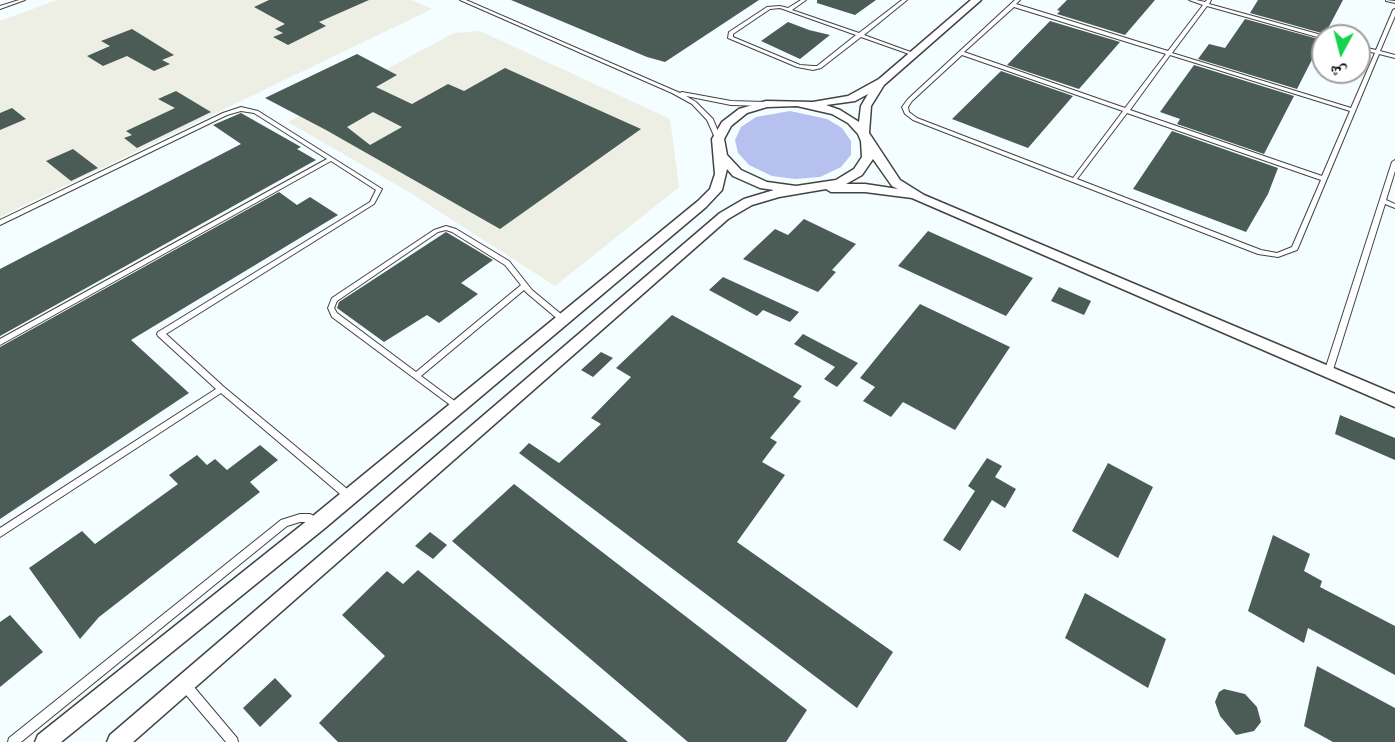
<!DOCTYPE html>
<html>
<head>
<meta charset="utf-8">
<style>
  body { margin:0 }
  #map { position:relative; width:1395px; height:742px; overflow:hidden; background:#f4fdff; font-family:Georgia,"Noto Naskh Arabic",serif }
  canvas { display:block }
  .north { position:absolute; left:1311px; top:24px; width:60px; height:60px; box-sizing:border-box; background:#fff; border:2px solid #9f9f9f; border-radius:50%; rotate:187deg; font-size:16px; font-weight:700; line-height:24px; text-align:center; color:#101010 }
  .north::after { content:''; display:block; margin:auto; width:21px; height:27px; background:#16d34d; clip-path:polygon(50% 0,100% 100%,50% 72%,0 100%) }
</style>
</head>
<body>
<div id="map">
<canvas width="1395" height="742"></canvas>
<div class="north">ش</div>
</div>
<script>
const g = document.querySelector('canvas').getContext('2d');
g.lineJoin = 'round';
function fill(path, color) {
  g.fillStyle = color;
  g.fill(path, 'evenodd');
}
function toPath(rows) {
  const path = new Path2D();
  for (const r of rows) {
    path.moveTo(r[0], r[1]);
    for (let i = 2; i < r.length; i += 2) path.lineTo(r[i], r[i + 1]);
  }
  return path;
}
function stroke(path, color, width, dash) {
  g.strokeStyle = color;
  g.lineWidth = width;
  g.lineCap = dash ? 'butt' : 'round';
  g.setLineDash(dash || []);
  g.stroke(path);
}
const industrial = toPath([
  [57,0,412,0,432,9,0,217,0,21],
  [480,31,670,119,679,187,555,286,409,192,288,122,454,33]
]);
const green = toPath([
  [790,111,827,119,842,128,851,141,851,155,841,167,820,177,795,179,772,176,749,165,738,153,735,140,741,127,756,117]
]);
const building = toPath([
  [269,0,369,0,319,22,326,26,288,45,273,37,283,33,275,29,285,24,254,7],
  [511,0,759,0,665,62,647,57],
  [817,0,876,0,855,15,817,3],
  [1067,0,1155,0,1125,35,1057,14,1060,11,1057,10],
  [1258,0,1343,0,1325,34,1250,13],
  [1245,19,1322,40,1297,89,1198,59,1209,44,1225,48],
  [1050,21,1120,42,1079,89,1007,65],
  [788,22,809,30,830,35,800,59,761,41],
  [132,29,174,55,162,60,170,64,154,71,127,56,103,66,87,56,110,46,101,41],
  [357,54,397,75,376,87,412,104,448,84,464,91,505,68,641,129,500,229,326,130,265,98],
  [373,112,402,127,370,145,347,127],
  [1194,65,1294,96,1264,154,1177,124,1180,119,1160,112],
  [1001,71,1073,96,1028,148,952,119],
  [176,91,211,112,137,148,124,138,132,135,126,131,175,108,158,99],
  [12,108,26,119,0,130,0,113],
  [241,113,301,147,297,149,316,160,0,336,0,269,241,144,213,125],
  [1172,131,1278,168,1268,194,1246,232,1133,189],
  [73,149,98,168,71,181,46,161],
  [279,192,297,205,310,197,338,215,131,340,189,393,0,519,0,347],
  [804,219,856,244,832,270,836,272,818,292,743,259,775,229,788,235],
  [928,231,1033,278,1006,316,898,266],
  [446,232,493,260,461,283,478,294,439,323,427,315,384,342,337,308,339,302],
  [723,277,799,312,790,322,763,310,757,316,709,290],
  [1059,287,1091,301,1084,315,1051,301],
  [920,304,1010,347,955,430,903,402,891,417,863,401,875,387,860,378],
  [672,315,802,386,793,397,801,401,770,438,777,442,762,462,785,475,737,542,893,652,857,708,519,453,529,443,559,463,601,424,591,418,631,377,616,368],
  [803,334,858,363,837,387,824,379,835,367,794,344],
  [601,352,613,358,593,377,581,370],
  [1340,415,1395,438,1395,460,1335,434],
  [260,445,278,460,250,482,260,492,99,617,80,639,29,568,82,531,95,544,178,484,169,475,197,455,207,465,215,459,227,470],
  [987,458,1002,466,995,477,1016,489,1005,508,992,500,960,551,943,540,975,491,968,486],
  [1108,463,1153,487,1118,558,1072,531],
  [514,484,807,710,786,742,688,742,452,541],
  [430,532,447,545,433,559,415,546],
  [1273,535,1310,554,1304,571,1322,581,1320,587,1395,626,1395,675,1308,628,1304,643,1248,611],
  [418,570,628,742,338,742,319,723,385,656,342,615,387,571,403,584],
  [1085,593,1166,639,1148,688,1065,638],
  [10,615,43,652,0,687,0,622],
  [1317,666,1395,708,1395,742,1333,742,1304,726],
  [275,678,292,696,260,727,243,708],
  [1224,689,1245,694,1257,707,1261,722,1254,731,1236,735,1220,716,1215,702,1219,692]
]);
const lane = toPath([
  [19,0,25,0,0,9,0,6,19,0],
  [460,0,466,0,680,93,682,92,731,101,765,102,768,104,765,106,731,105,686,96,696,102,713,119,721,139,718,141,716,140,707,120,692,104,672,93,460,0],
  [801,0,806,0,792,10,859,33,902,0,907,0,864,35,916,54,912,55,861,37,821,68,813,70,797,67,728,38,729,32,767,7,780,6,788,8,801,0],
  [780,8,856,35,817,66,813,66,800,65,733,37,733,34,770,9,780,8],
  [1015,0,1020,0,1016,4,1168,51,1203,5,1189,0,1196,0,1205,2,1207,0,1211,0,1209,4,1325,36,1323,36,1323,38,1321,38,1207,6,1172,53,1351,108,1375,53,1359,49,1359,46,1376,50,1393,10,1395,9,1395,16,1380,51,1395,55,1395,58,1379,54,1298,248,1297,250,1278,257,1258,254,913,120,905,114,902,107,908,99,1015,0],
  [1014,7,1166,54,1125,108,964,52,1014,7],
  [962,55,1123,111,1073,178,917,118,909,112,908,107,912,101,962,55],
  [1170,55,1350,111,1322,176,1130,110,1170,55],
  [1127,113,1321,180,1292,247,1277,253,1261,250,1077,179,1127,113],
  [1386,0,1395,1,1395,3,1386,1,1386,0],
  [241,107,258,111,382,189,374,204,166,334,224,387,352,493,353,496,352,499,349,500,346,499,221,393,0,537,0,528,216,389,158,336,157,334,158,332,370,202,376,190,331,161,0,345,0,339,327,159,254,113,241,111,227,115,0,225,0,220,223,113,241,107],
  [1395,160,1395,171,1386,200,1395,204,1395,208,1385,204,1332,373,1331,375,1328,376,1325,375,1324,373,1392,162,1395,160],
  [446,226,456,229,509,261,532,290,567,319,563,322,560,321,528,294,524,290,421,376,460,405,461,407,460,409,457,410,332,317,328,308,332,298,434,230,446,226],
  [446,230,452,232,505,265,521,285,416,372,337,313,334,308,337,301,438,232,446,230],
  [300,514,310,514,320,519,321,522,320,525,317,526,309,522,300,522,287,526,21,742,8,742,9,738,281,520,300,514],
  [185,680,189,681,237,738,238,742,226,742,181,689,180,685,181,681,185,680]
]);
const street = toPath([
  [971,0,981,0,884,85,871,106,869,133,900,180,924,195,1395,394,1395,407,912,198,865,192,831,192,826,189,779,197,752,205,728,219,133,742,107,742,110,735,720,213,744,199,774,190,760,188,733,176,727,169,722,190,706,207,325,528,61,742,35,742,38,735,313,516,698,201,710,189,715,174,712,139,722,122,739,109,766,101,813,102,848,96,879,79,971,0],
  [868,94,861,106,859,122,840,110,826,105,855,101,868,94],
  [797,106,832,114,848,123,858,134,861,141,862,157,854,169,836,180,796,186,767,182,741,170,727,155,724,139,731,126,747,113,767,107,797,106],
  [873,159,892,186,898,189,865,184,846,184,862,175,873,159]
]);
fill(industrial, '#edefe4');
fill(green, '#b7c1ef');
fill(building, '#4b5b56');
stroke(lane, '#434343', 2);
stroke(street, '#434343', 3);
fill(lane, '#fff');
fill(street, '#fff');
</script>
</body>
</html>
